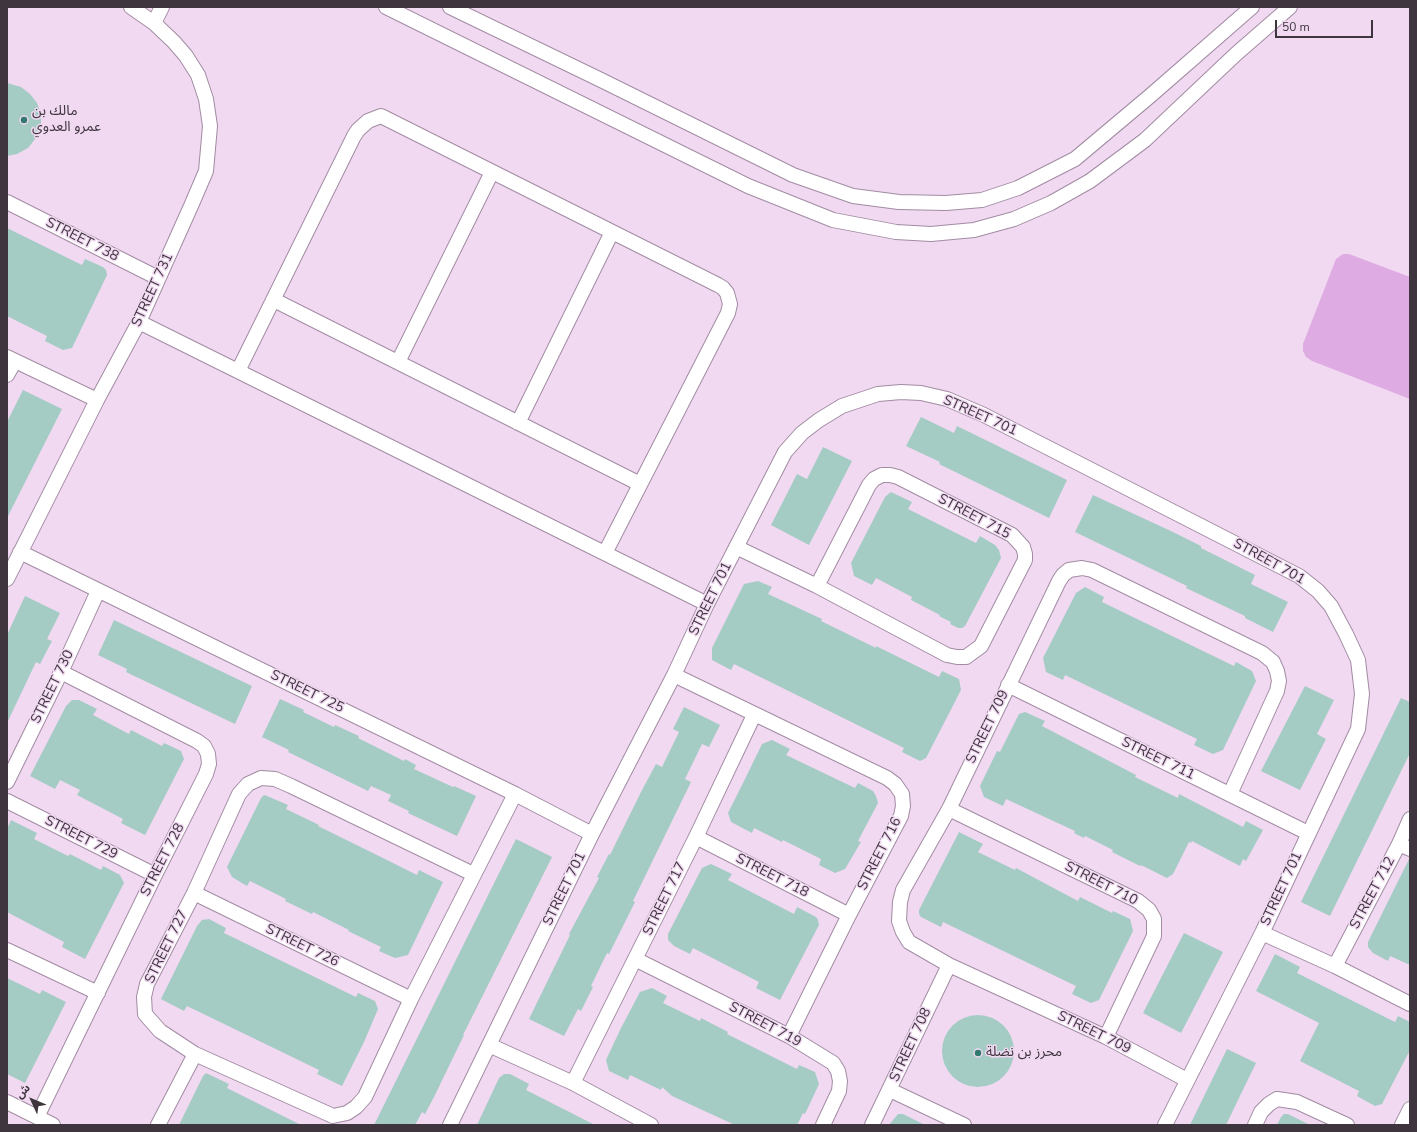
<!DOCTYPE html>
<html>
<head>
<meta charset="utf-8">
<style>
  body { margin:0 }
  #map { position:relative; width:1417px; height:1132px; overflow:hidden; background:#f0d9f1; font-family:"Nunito Sans","Noto Sans Arabic",sans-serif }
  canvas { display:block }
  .frame { position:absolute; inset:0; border:8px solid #3e353e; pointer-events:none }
  .north { position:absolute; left:12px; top:1080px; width:40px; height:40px; -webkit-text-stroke:3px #f0d9f1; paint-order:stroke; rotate:314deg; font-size:11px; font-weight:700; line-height:16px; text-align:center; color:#3e353e }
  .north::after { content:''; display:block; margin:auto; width:14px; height:18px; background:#3e353e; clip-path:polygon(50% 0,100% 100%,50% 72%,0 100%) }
  .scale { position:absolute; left:1275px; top:20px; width:98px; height:18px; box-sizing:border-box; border:2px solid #3e353e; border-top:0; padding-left:5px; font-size:12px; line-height:14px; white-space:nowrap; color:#3e353e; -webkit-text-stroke:3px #f0d9f1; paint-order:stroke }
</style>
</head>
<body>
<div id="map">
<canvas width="1417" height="1132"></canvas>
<div class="frame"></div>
<div class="north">ش</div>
<div class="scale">50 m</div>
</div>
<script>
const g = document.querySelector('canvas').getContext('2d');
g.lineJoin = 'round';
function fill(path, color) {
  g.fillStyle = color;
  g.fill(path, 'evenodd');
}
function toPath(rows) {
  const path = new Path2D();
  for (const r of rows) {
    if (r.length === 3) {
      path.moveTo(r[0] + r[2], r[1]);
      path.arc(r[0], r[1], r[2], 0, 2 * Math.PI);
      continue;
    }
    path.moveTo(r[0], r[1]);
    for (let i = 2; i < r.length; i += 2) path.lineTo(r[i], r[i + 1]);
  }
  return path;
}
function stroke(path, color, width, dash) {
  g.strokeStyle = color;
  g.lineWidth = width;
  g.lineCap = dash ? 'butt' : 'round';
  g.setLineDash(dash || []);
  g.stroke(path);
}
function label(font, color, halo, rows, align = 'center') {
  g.font = font + ' "Nunito Sans","Noto Sans Arabic",sans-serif';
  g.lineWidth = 3;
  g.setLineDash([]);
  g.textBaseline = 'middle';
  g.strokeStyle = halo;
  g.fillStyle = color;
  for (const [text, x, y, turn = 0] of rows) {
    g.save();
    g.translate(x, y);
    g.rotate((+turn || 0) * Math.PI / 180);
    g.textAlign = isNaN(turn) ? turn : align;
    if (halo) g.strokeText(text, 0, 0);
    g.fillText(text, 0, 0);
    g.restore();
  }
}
const green = toPath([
  [1343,254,1349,254,1410,277,1410,399,1312,361,1306,357,1303,351,1303,344,1336,259]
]);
const building = toPath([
  [7,83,21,87,30,94,37,103,41,114,41,127,36,138,28,148,17,154,7,156],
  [7,228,82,265,85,259,103,267,106,270,107,275,72,348,63,350,45,341,47,336,7,316],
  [23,390,62,409,7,518,7,422],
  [921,417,954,433,957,426,1067,480,1049,518,939,464,940,462,906,446],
  [823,447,852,461,809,545,771,525,797,474,807,479],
  [891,492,912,502,908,509,976,543,980,536,995,545,999,550,1001,558,965,626,962,628,958,628,950,624,951,622,939,616,940,615,911,600,912,597,876,578,872,585,854,576,851,563,885,497],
  [1093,495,1173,532,1201,546,1201,548,1255,575,1251,584,1288,602,1273,632,1245,618,1245,616,1186,588,1187,586,1075,532],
  [758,581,772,587,768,594,822,619,821,621,876,648,876,646,939,677,942,671,959,679,961,690,926,758,920,761,902,752,904,748,734,664,731,670,712,660,712,648,744,584],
  [1085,587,1104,597,1102,602,1234,666,1236,662,1252,671,1256,681,1223,750,1213,754,1194,745,1197,739,1160,721,1065,675,1063,680,1046,672,1043,658,1076,593],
  [25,596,60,613,47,639,52,641,40,664,36,662,7,723,7,635],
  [114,620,252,686,235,724,126,672,127,669,98,655],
  [1305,686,1334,700,1317,734,1326,739,1300,790,1261,771],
  [1401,698,1410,702,1410,753,1330,916,1301,902],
  [280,699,304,710,303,712,334,727,335,725,359,736,358,738,404,761,405,759,416,765,414,769,453,787,454,786,476,796,457,836,408,813,409,811,388,801,391,795,371,786,368,791,288,752,289,750,262,737],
  [72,700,79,700,97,709,93,715,129,734,131,730,162,746,164,743,181,751,184,759,145,835,121,823,123,819,77,795,80,790,60,780,55,789,30,776,66,706],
  [684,707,720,725,709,747,702,744,685,779,691,782,633,901,635,902,609,954,607,953,591,986,593,987,581,1011,578,1009,564,1036,529,1019,570,935,569,934,599,878,597,877,609,854,610,855,641,792,656,764,662,767,679,732,673,729],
  [1025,712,1045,721,1042,726,1136,775,1135,777,1178,798,1179,794,1243,827,1246,821,1263,830,1246,861,1243,859,1240,866,1192,841,1191,843,1189,842,1173,874,1167,878,1141,865,1140,866,1112,852,1113,850,1085,836,1084,838,1074,833,1075,831,1006,799,1003,806,984,797,980,786,997,751,1000,752,1019,714],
  [772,740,790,749,786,755,855,788,858,783,873,791,876,796,878,803,858,841,861,842,845,869,835,873,819,865,821,859,783,840,782,842,754,828,752,833,731,822,728,813,745,779,762,744],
  [264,795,267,796,288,805,286,809,319,825,318,826,385,859,417,875,419,870,443,882,408,955,395,958,379,951,381,947,348,931,349,930,313,912,312,914,285,901,286,899,250,881,247,886,232,877,227,867,261,798],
  [11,820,37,833,34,839,68,856,70,854,101,870,103,866,120,875,124,883,85,959,62,947,64,942,7,912,7,829],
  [959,832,983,844,978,852,1015,870,1016,868,1078,901,1080,897,1112,913,1113,911,1130,919,1133,931,1099,1000,1091,1003,1072,994,1076,986,943,922,941,927,921,917,919,914,919,910],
  [516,839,552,857,463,1035,464,1035,434,1097,425,1114,422,1112,415,1125,374,1125],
  [1410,857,1410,965,1390,956,1388,961,1373,953,1368,947,1368,942],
  [711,864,732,874,728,880,794,914,797,907,816,917,818,920,819,925,780,1000,756,988,759,982,693,948,690,954,674,946,668,940,668,934,702,868],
  [209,919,226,928,224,933,356,997,358,993,375,1001,378,1009,364,1042,342,1086,317,1074,319,1070,187,1006,184,1011,161,999,197,926,202,920],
  [1184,933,1223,952,1181,1033,1143,1013],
  [1275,954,1300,967,1297,973,1395,1022,1398,1016,1410,1022,1410,1050,1382,1104,1375,1106,1357,1096,1359,1091,1300,1061,1319,1023,1256,991],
  [7,978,40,994,42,990,66,1002,25,1083,7,1074],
  [652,988,667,996,663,1003,700,1021,701,1018,728,1032,727,1034,797,1069,799,1065,815,1072,819,1084,805,1114,803,1113,797,1125,735,1125,672,1096,662,1087,661,1090,630,1075,628,1080,609,1071,606,1060,621,1028,640,992],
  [978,1051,36],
  [1227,1049,1256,1063,1238,1100,1226,1125,1190,1125],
  [206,1073,229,1084,227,1088,301,1125,179,1125,203,1076],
  [504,1074,510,1074,529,1084,526,1090,595,1125,477,1125,499,1078],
  [898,1114,903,1114,925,1125,889,1125],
  [1284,1114,1288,1114,1310,1125,1277,1125,1281,1117]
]);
const street = toPath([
  [386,7,748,186,833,220,896,232,931,234,974,230,1014,219,1051,203,1090,181,1145,140,1236,54,1290,7],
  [450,7,601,80,793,175,853,196,899,202,946,203,982,200,1018,188,1075,159,1150,96,1252,7],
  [154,23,162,7],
  [7,202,158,278],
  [274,300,640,484],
  [139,322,707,604],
  [7,357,97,400],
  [398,362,492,172],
  [238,371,354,136,358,130,368,121,381,116,718,285,723,288,727,293,730,304,728,313,605,553],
  [7,375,15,361],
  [518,423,612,232],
  [736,547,817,586,947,655,957,657,966,657,981,646,1025,560,1025,554,1023,547,1012,535,898,477,890,475,882,475,874,479,869,485,817,586],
  [20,552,515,794,592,834],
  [7,579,97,400,139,322,191,206,206,171,210,126,206,99,198,75,186,56,174,42,154,23,131,7],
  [674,675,887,778,895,784,902,794,903,806,901,816,849,915,789,1036],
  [1008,685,1308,833],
  [7,782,61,672,98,591],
  [7,801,155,875],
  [949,809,1138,901,1149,910,1154,919,1154,936,1106,1037],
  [696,837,849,915],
  [1399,844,1410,849],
  [473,874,291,786,275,779,261,778,248,784,239,794,194,893,147,984,144,997,145,1014,160,1031,195,1054,333,1116,347,1113,356,1107,365,1097,411,999,515,794],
  [194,893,411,999],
  [1262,933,1335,966,1410,1004],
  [7,950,98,993],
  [635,959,789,1036,833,1063,838,1071,840,1081,839,1091,823,1125],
  [1335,966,1399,844,1410,819],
  [489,1045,573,1083,651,1125],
  [1187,1080,1106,1037,949,965,909,942,903,932,899,921,900,902,903,890,949,809,1059,581,1063,575,1069,570,1082,568,1092,570,1262,653,1273,662,1277,671,1279,681,1277,691,1230,794],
  [573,1083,696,837,754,715],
  [890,1090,964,1125],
  [7,1102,53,1125],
  [37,1117,155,875,206,774,209,764,208,754,204,746,197,741,61,672],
  [158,1125,195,1054],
  [450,1125,592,834,674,675,707,604,785,452,802,433,819,420,842,406,878,394,901,392,921,393,947,399,984,415,1299,576,1318,591,1331,606,1346,634,1358,660,1362,694,1358,729,1262,933,1165,1125],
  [872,1125,949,965],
  [1255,1125,1261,1112,1269,1104,1277,1099,1297,1102,1347,1125],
  [1402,1125,1410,1109]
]);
const markers = [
  [24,120,4,"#32786f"],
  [978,1053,4,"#32786f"]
];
const poiNames = [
  ["مالك بن",32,112],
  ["عمرو العدوي",32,128],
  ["محرز بن نضلة",986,1053]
];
const streetNames = [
  ["STREET 738",82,240,27],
  ["STREET 731",153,290,-65],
  ["STREET 701",980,416,24],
  ["STREET 715",974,517,28],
  ["STREET 701",1269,562,29],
  ["STREET 701",711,599,-64],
  ["STREET 730",53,687,-64],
  ["STREET 725",307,692,26],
  ["STREET 709",988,727,-64],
  ["STREET 711",1158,759,26],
  ["STREET 729",81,838,27],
  ["STREET 716",880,854,-63],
  ["STREET 728",163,860,-63],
  ["STREET 718",772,876,27],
  ["STREET 710",1101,884,27],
  ["STREET 701",565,889,-64],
  ["STREET 701",1282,889,-65],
  ["STREET 712",1373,893,-62],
  ["STREET 717",665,899,-64],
  ["STREET 726",302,946,26],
  ["STREET 727",167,947,-64],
  ["STREET 719",765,1025,28],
  ["STREET 709",1094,1033,26],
  ["STREET 708",911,1045,-65]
];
fill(green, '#dfabe3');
fill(building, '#a5cbc5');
stroke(street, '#a28ca3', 16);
stroke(street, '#fff', 14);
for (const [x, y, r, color] of markers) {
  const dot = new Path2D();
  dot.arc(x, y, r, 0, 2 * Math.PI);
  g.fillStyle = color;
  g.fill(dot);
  stroke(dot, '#f0d9f1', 1.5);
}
label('14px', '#3e353e', '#f0d9f1', poiNames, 'left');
label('14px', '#3e353e', '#f0d9f1', streetNames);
</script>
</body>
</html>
